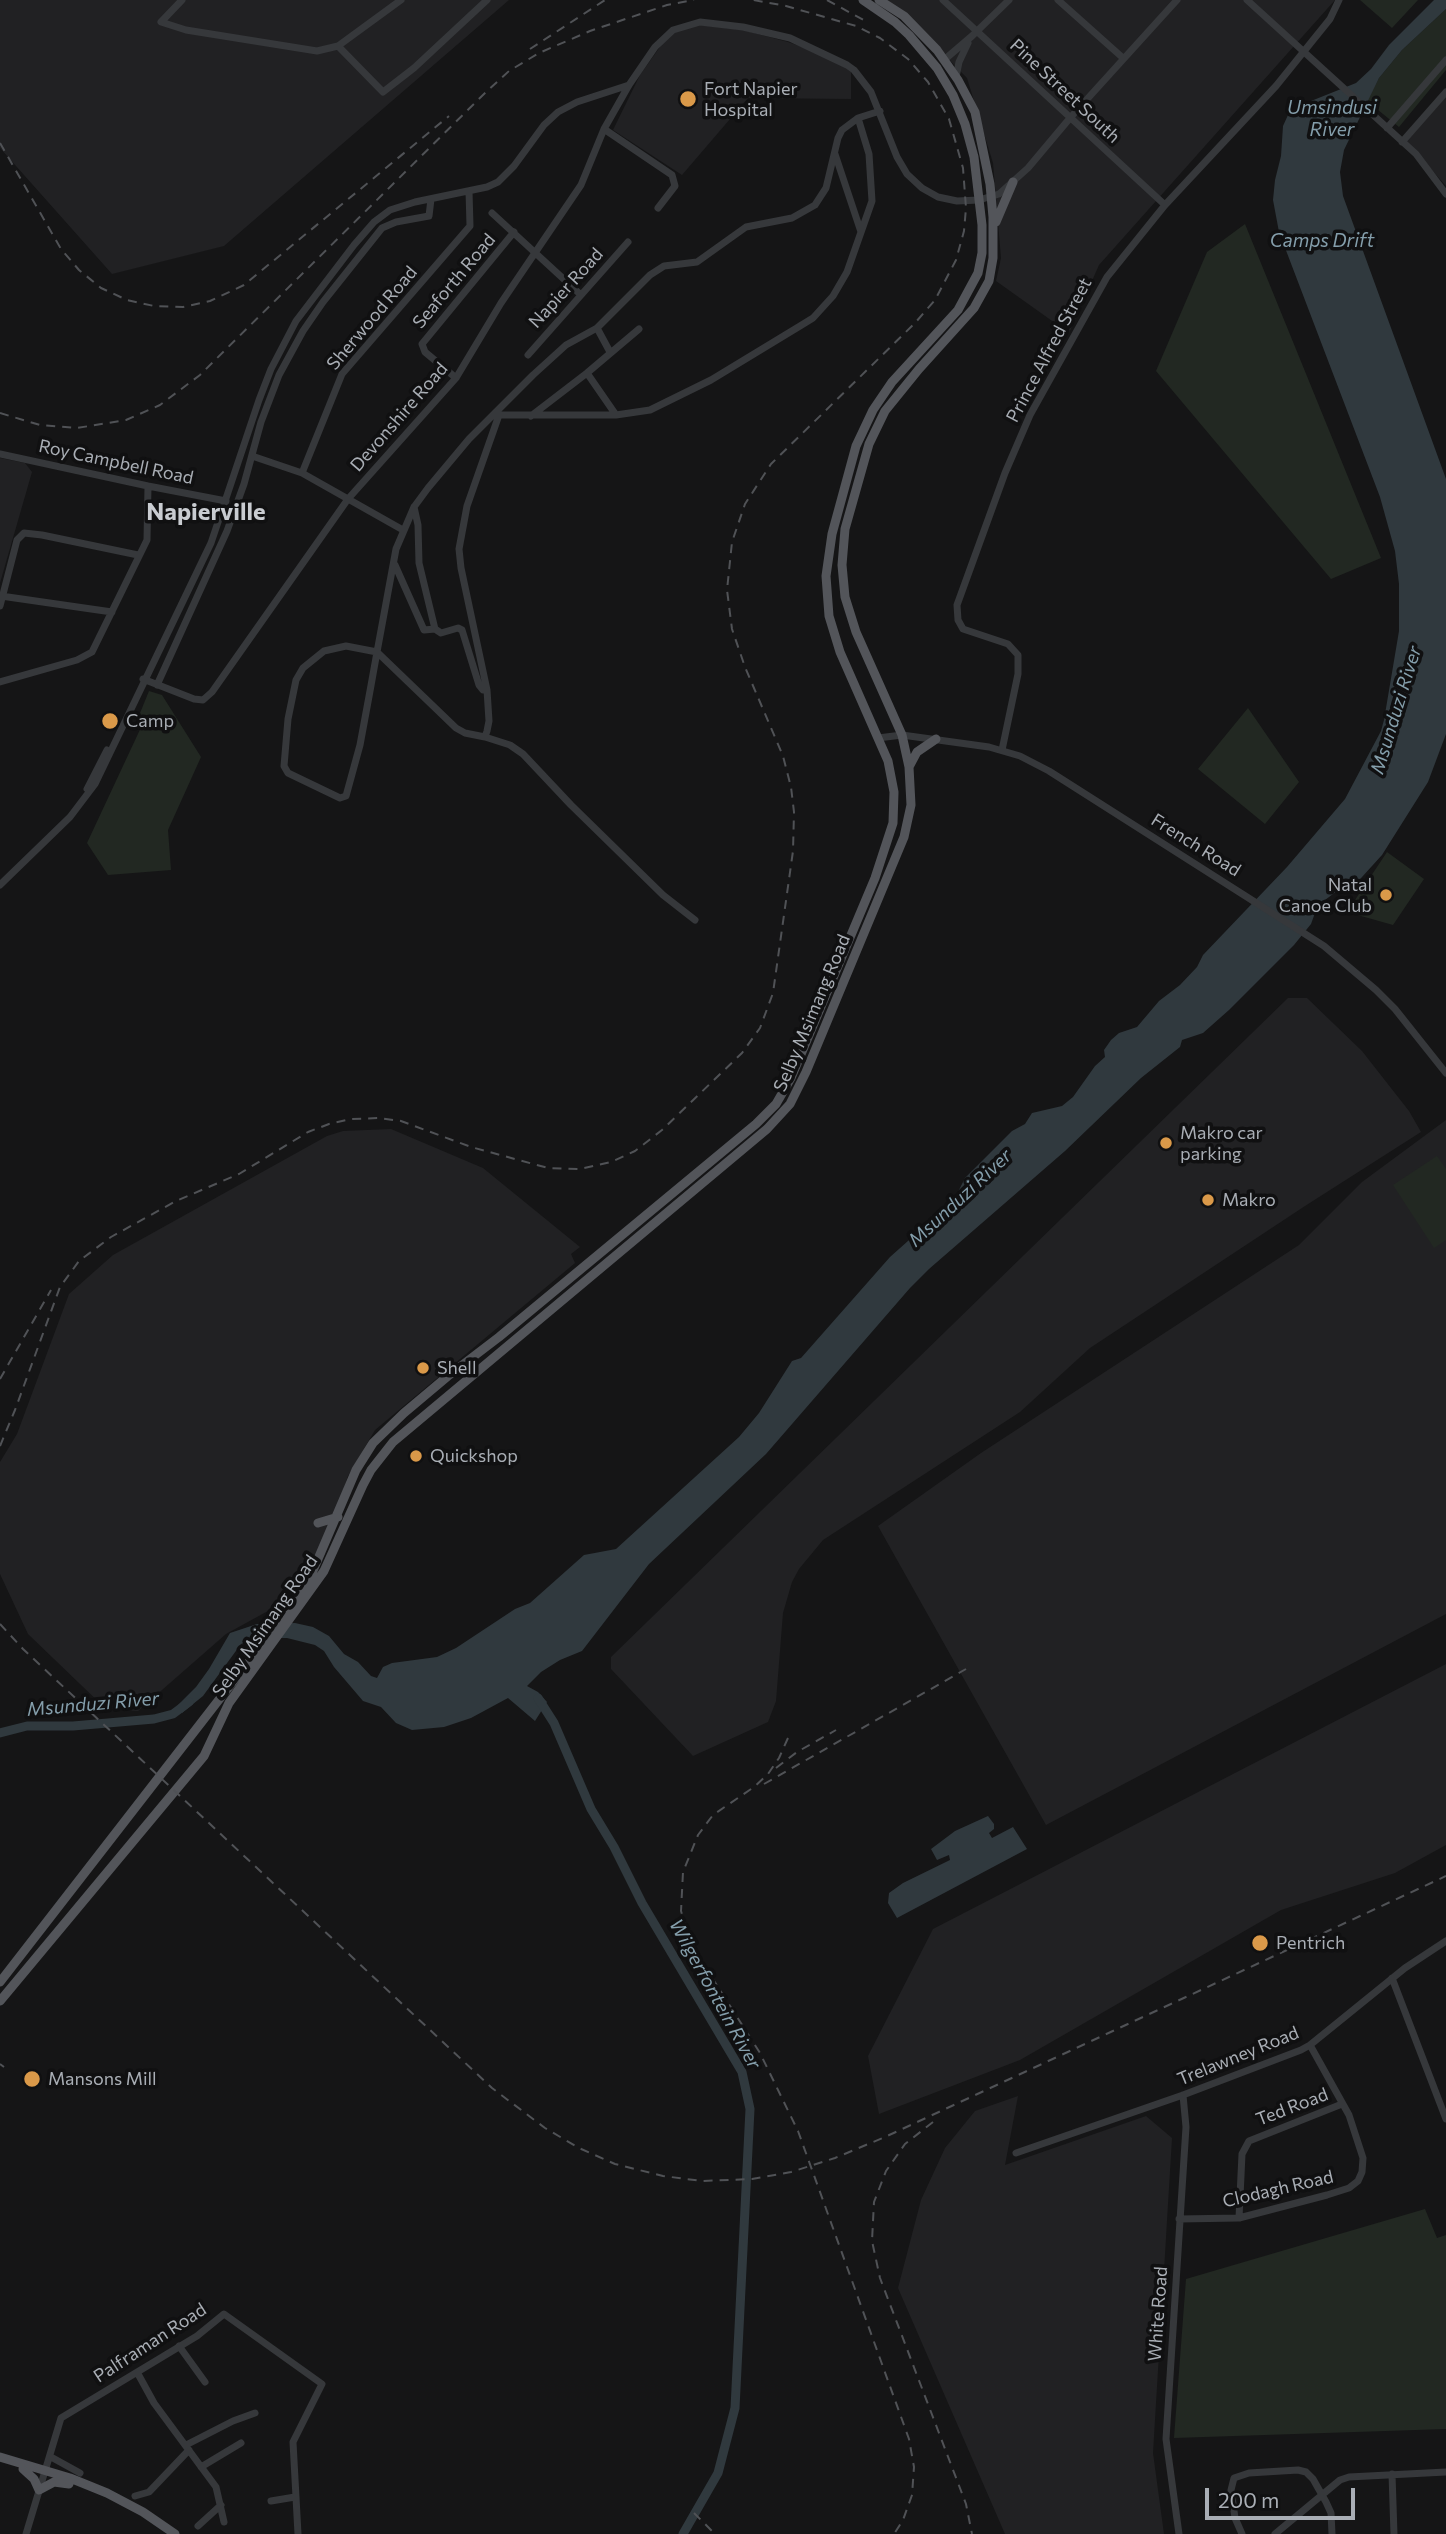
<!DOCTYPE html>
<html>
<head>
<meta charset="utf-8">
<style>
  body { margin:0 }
  #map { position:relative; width:1446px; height:2534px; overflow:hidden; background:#151516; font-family:Commissioner,sans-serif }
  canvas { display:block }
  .scale { position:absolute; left:1205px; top:2488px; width:150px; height:32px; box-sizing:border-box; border:4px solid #a9aeb5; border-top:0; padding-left:9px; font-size:21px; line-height:24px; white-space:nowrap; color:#a9aeb5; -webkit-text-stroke:5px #101011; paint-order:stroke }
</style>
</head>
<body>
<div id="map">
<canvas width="1446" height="2534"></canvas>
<div class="scale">200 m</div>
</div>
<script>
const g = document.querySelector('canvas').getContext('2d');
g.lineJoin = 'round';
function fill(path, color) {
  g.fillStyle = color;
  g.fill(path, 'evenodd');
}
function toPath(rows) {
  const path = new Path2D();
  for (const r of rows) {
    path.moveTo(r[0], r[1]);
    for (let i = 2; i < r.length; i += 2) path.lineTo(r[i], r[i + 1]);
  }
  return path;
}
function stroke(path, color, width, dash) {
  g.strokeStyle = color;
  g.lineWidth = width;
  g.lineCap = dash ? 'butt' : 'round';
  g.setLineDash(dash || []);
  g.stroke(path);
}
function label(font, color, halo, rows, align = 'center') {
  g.font = font + ' Commissioner,sans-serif';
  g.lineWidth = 7;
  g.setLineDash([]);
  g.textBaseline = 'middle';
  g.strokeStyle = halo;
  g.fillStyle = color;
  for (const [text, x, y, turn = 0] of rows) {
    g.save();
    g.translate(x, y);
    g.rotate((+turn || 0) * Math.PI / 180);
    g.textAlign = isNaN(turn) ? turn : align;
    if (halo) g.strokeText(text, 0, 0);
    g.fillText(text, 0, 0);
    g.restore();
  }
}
const built = toPath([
  [0,0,509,0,224,246,112,274,0,148],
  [882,0,1335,0,1099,265,1069,333,996,281,1001,258,993,163,967,78,910,20],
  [691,24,743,30,788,42,811,50,851,70,851,99,748,98,682,175,613,130,640,75,672,30],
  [1446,96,1446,186,1406,141],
  [0,458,25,463,32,472,0,583],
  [1288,998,1307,998,1362,1051,1409,1111,1421,1132,1305,1206,1090,1348,1020,1412,823,1540,799,1569,792,1582,783,1613,776,1701,768,1722,693,1756,611,1669,611,1657],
  [1446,1120,1446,1614,1046,1825,878,1526,981,1453,1299,1245,1362,1182],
  [391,1129,483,1168,580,1247,571,1254,575,1263,375,1430,348,1476,322,1551,277,1606,226,1634,138,1711,106,1709,28,1634,0,1574,0,1462,17,1434,69,1294,113,1255,327,1136,343,1131],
  [1446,1664,1446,1845,1395,1873,1281,1910,1020,2060,879,2114,868,2056,933,1929],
  [1018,2096,1005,2165,1146,2116,1172,2138,1153,2453,1164,2534,1005,2534,898,2288,921,2200,945,2148,975,2111]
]);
const green = toPath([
  [1360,0,1418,0,1392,28],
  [1446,9,1446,70,1399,127,1367,101,1379,78,1402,50],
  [1245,224,1381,558,1331,579,1156,371,1207,252],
  [149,691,162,695,201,757,168,830,171,870,108,875,87,843,144,721,138,718],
  [1248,708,1299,782,1265,824,1198,769],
  [1387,852,1424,879,1393,925,1347,912],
  [1437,1156,1446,1169,1446,1240,1434,1248,1393,1185],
  [1425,2209,1437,2238,1446,2235,1446,2429,1174,2438,1186,2279]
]);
const water = toPath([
  [1434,0,1446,0,1446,9,1402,50,1379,78,1344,150,1340,172,1343,196,1446,479,1446,734,1428,782,1382,855,1352,888,1337,891,1325,900,1315,913,1311,924,1294,945,1229,1010,1203,1033,1182,1040,1180,1047,1141,1078,1065,1151,929,1269,910,1288,766,1454,649,1564,582,1651,560,1660,541,1672,527,1686,538,1692,547,1702,535,1721,508,1698,471,1718,444,1727,412,1730,396,1723,381,1707,363,1701,334,1667,324,1651,315,1645,287,1638,256,1638,241,1644,203,1696,182,1713,178,1705,196,1687,209,1669,230,1633,257,1624,295,1623,313,1627,329,1636,344,1654,358,1662,371,1676,377,1678,383,1667,392,1663,437,1657,456,1648,515,1609,530,1603,584,1555,616,1549,739,1437,759,1413,792,1361,801,1358,890,1257,954,1200,965,1178,1012,1131,1025,1124,1032,1113,1062,1106,1073,1097,1095,1066,1105,1057,1104,1050,1111,1040,1119,1033,1137,1027,1159,1001,1180,985,1197,967,1203,955,1287,867,1345,799,1381,731,1384,720,1399,631,1399,584,1395,551,1380,497,1279,232,1273,200,1275,180,1281,156,1283,126,1288,115,1296,107,1356,83,1371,69,1389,45],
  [988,1816,994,1824,994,1829,989,1833,992,1838,1013,1827,1027,1849,897,1918,888,1903,889,1893,903,1883,950,1860,949,1855,937,1860,931,1849,955,1831]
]);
const river = toPath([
  [538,1698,554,1723,591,1809,614,1847,642,1903,742,2072,750,2109,735,2408,718,2473,683,2534],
  [0,1733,27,1726,73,1726,154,1719,173,1714,189,1702]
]);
const minor = toPath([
  [182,0,161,22,186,30,317,51,338,46,401,0],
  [943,0,1165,205],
  [1058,0,1123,58],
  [1247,0,1416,154,1446,194],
  [338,46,383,92,414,68,487,0],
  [944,60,972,36,1009,0],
  [956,77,959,62,968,43],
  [1387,128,1446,60],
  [604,129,672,175,675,186,658,208],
  [1402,142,1446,92],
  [835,154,861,232],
  [492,213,581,295],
  [597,328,610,352],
  [528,355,628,242],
  [456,378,425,352,422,344,514,232],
  [499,415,616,415,587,373],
  [616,415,650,410,711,380,800,326,813,318,833,296,847,272,872,201,869,154,858,118],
  [531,416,587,373,639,329],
  [0,454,148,486,226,501],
  [252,456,302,473,403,530],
  [302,473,342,374,470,226,469,191],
  [414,507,418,525,419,563,435,629,441,633,458,628,462,630,479,685,483,690,487,690,489,721,487,731,485,737,465,733,456,728,377,652,346,646,324,651,303,668,296,680,288,719,284,766,288,773,340,798,346,796,360,745,370,691,377,652,396,549,414,507,428,488,469,439,533,375,566,345,597,328,650,275,664,266,697,262,746,227,792,218,815,205,826,188,838,138,842,130,858,118,880,111],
  [395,565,424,630,435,629],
  [1,596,112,612],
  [0,606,17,540,24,533,42,535,138,555],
  [143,679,194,699,203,700,212,692,348,499,456,378,501,303,581,185,604,129,629,85,655,47,673,30,700,22,743,27,790,38,847,65,854,70,871,92,897,157,907,174,922,188,938,197,957,201,979,200,999,194,1028,168,1070,118,1177,0],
  [0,682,77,660,92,652,147,540,148,486],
  [157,685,227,531,244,484,261,422,279,375,303,331,323,302,382,228,396,222,429,216,431,199],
  [487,690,461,568,459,549,467,506,499,415,495,413],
  [485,737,510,745,523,754,571,805,663,895,695,920],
  [878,738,902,735,989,747,1020,756,1049,771,1324,946,1376,990,1395,1009,1446,1073],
  [1002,750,1018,674,1018,655,1008,644,963,629,958,620,957,605,1005,473,1030,415,1107,277,1165,205,1276,86,1330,19,1339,0],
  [87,789,107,750],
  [0,885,70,817,95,784,211,543,259,400,271,369,296,321,354,245,374,222,390,210,415,202,487,187,498,182,514,166,544,125,558,112,577,102,629,85],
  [1392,1978,1446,2119],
  [1016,2153,1183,2095,1301,2050,1310,2045,1405,1968,1446,1941],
  [1239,2218,1242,2154,1249,2141,1342,2104],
  [1179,2219,1239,2218,1327,2195,1349,2188,1358,2181,1362,2172,1363,2158,1349,2115,1310,2045],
  [179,2346,205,2382],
  [137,2372,154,2403,216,2487,224,2522],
  [186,2445,233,2421,255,2413],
  [51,2457,80,2473],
  [201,2467,241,2443],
  [1392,2474,1394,2534],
  [135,2496,149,2492,189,2450],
  [271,2501,295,2497],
  [198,2526,221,2505],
  [26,2534,61,2418,197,2336,224,2314,322,2384,293,2442,298,2534],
  [1179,2534,1166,2439,1186,2127,1183,2095],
  [1242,2534,1235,2518,1231,2490,1234,2478,1249,2473,1298,2470,1306,2472,1313,2479,1326,2502,1331,2513,1332,2534],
  [1275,2534,1340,2480,1349,2477,1446,2472]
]);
const major = toPath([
  [996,222,1013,182],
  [909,767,917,752,936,739],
  [318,1523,338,1517],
  [0,1982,287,1612,312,1573,356,1470,373,1443,404,1413,448,1376,499,1337,756,1124,776,1104,791,1078,875,878,893,823,894,792,888,761,840,652,829,616,826,576,832,534,856,446,873,410,892,382,958,310,978,273,982,253,982,225,974,157,965,124,953,95,937,68,909,35,895,22,863,0],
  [0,2001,204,1756,229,1703,324,1571,363,1485,371,1470,393,1442,767,1129,790,1104,806,1072,904,837,911,805,909,767,902,735,856,632,845,597,842,565,845,529,869,444,885,411,919,369,974,308,989,281,993,258,993,217,990,184,975,112,958,80,937,50,904,16,879,0],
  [0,2457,70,2478,107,2493,143,2512,175,2534],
  [23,2469,34,2479,39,2490,54,2482,69,2484]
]);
const rail = toPath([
  [827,0,869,23],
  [530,49,605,0],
  [0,143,61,249,79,270,101,288,127,300,154,306,183,307,210,301,244,285,449,116],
  [0,413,40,425,77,428,126,420,160,405,200,375,486,92,509,71,539,53,590,31,667,5,694,0],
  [0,1379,51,1290],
  [0,1446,15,1410,60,1287,79,1261,111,1237,176,1201,239,1174,308,1132,329,1124,351,1119,379,1118,401,1121,471,1147,548,1168,580,1169,611,1162,635,1151,662,1130,742,1053,760,1028,773,993,793,851,794,812,791,787,783,756,745,667,732,629,727,590,732,542,745,504,771,464,915,323,935,300,956,260,964,231,966,208,963,168,949,119,928,82,908,59,880,38,856,26,786,6,753,0],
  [0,1624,23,1649,492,2088,545,2128,579,2148,615,2164,663,2176,702,2181,752,2179,791,2172,835,2158,885,2137,1446,1876],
  [788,1738,779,1758,768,1774,754,1787,713,1815,698,1835,683,1872,681,1911,689,1938,695,1951,760,2053,798,2131,909,2439,914,2467,912,2495,903,2520,894,2534],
  [776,1768,797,1752,836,1730],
  [764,1784,966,1669],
  [0,2064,4,2067],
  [933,2122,905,2144,886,2171,874,2202,872,2241,880,2278,966,2504,972,2534],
  [694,2513,715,2534]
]);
const markers = [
  [688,99,9,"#da9949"],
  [110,721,9,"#da9949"],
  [1386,895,7,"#da9949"],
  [1166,1143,7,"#da9949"],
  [1208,1200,7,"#da9949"],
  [423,1368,7,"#da9949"],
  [416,1456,7,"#da9949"],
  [1260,1943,9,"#da9949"],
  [32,2079,9,"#da9949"]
];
const poiNames = [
  ["Fort Napier",704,89],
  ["Hospital",704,110],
  ["Camp",126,721],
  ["Natal",1372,885,"right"],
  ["Canoe Club",1372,906,"right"],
  ["Makro car",1180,1133],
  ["parking",1180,1154],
  ["Makro",1222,1200],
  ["Shell",437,1368],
  ["Quickshop",430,1456],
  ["Pentrich",1276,1943],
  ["Mansons Mill",48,2079]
];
const streetNames = [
  ["Pine Street South",1065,91,43],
  ["Seaforth Road",454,281,-50],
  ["Napier Road",566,288,-48],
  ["Sherwood Road",372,318,-50],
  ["Prince Alfred Street",1049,350,-62],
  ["Devonshire Road",399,417,-49],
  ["Roy Campbell Road",116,462,12],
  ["French Road",1196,845,32],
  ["Selby Msimang Road",812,1013,-67],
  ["Selby Msimang Road",265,1626,-55],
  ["Trelawney Road",1238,2056,-22],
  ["Ted Road",1292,2107,-21],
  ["Clodagh Road",1278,2189,-13],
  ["White Road",1158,2314,-86],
  ["Palframan Road",150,2343,-33]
];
const waterNames = [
  ["Umsindusi",1332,108],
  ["River",1332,130],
  ["Camps Drift",1322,241],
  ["Msunduzi River",1396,710,-73],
  ["Msunduzi River",960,1198,-43],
  ["Msunduzi River",93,1704,-5],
  ["Wilgerfontein River",715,1994,61]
];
const districtNames = [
  ["Napierville",206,512]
];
fill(built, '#212123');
fill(green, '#222822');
fill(water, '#30393e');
stroke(river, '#30393e', 9);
stroke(minor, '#36383b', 7);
stroke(major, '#53555a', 9);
stroke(rail, '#505256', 2, [9, 7]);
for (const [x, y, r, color] of markers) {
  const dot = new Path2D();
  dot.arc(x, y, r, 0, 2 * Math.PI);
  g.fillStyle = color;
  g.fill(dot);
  stroke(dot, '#101011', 2.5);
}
label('18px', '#a9aeb5', '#101011', poiNames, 'left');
label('18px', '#a9aeb5', '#101011', streetNames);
label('italic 19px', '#849eab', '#101011', waterNames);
label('bold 24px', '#c9ccd1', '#101011', districtNames);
</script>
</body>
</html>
